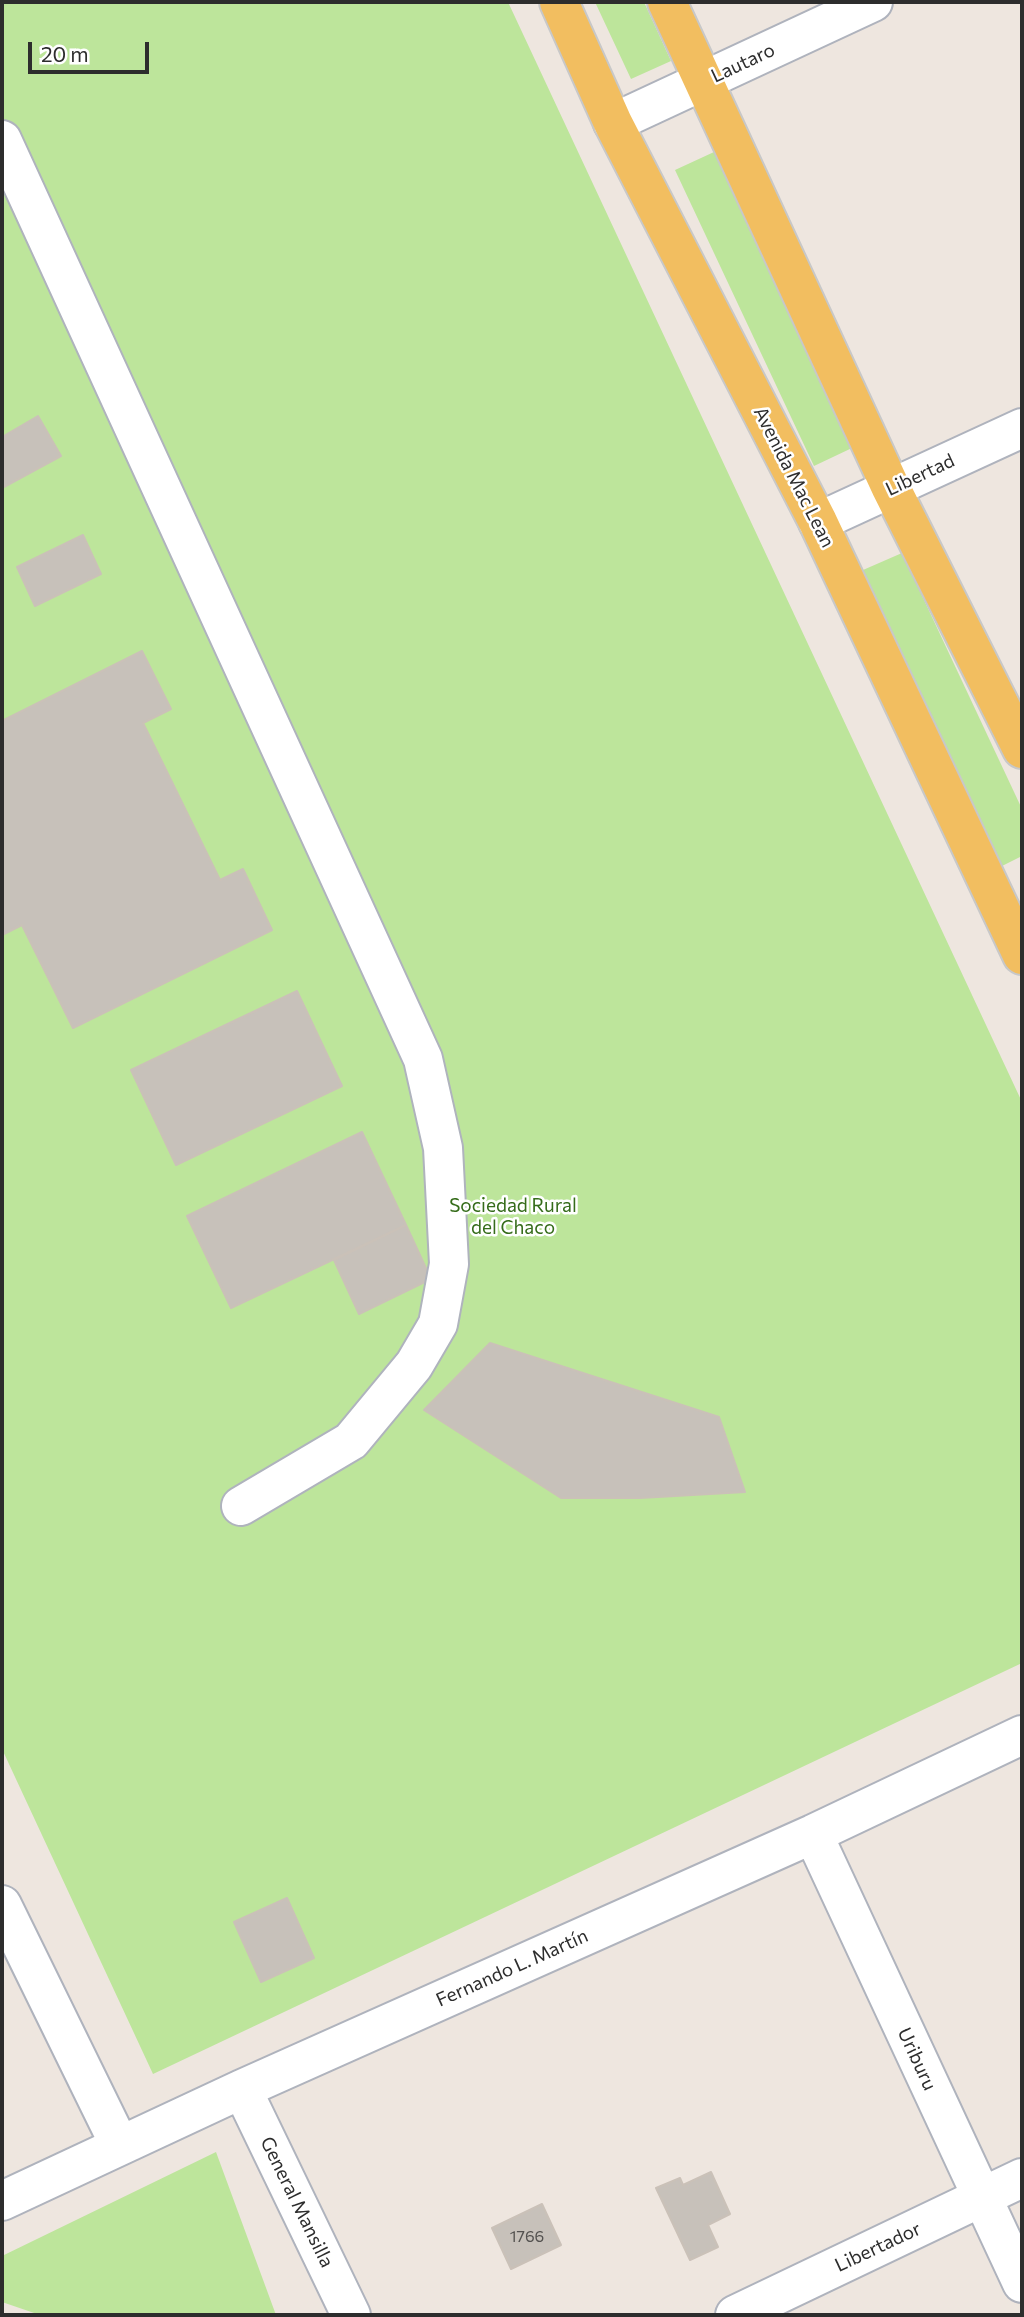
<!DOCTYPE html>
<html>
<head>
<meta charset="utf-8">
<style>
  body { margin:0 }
  #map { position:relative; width:1024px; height:2317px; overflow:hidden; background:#eee6df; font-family:Commissioner,sans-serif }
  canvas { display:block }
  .frame { position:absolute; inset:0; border:4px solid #2d2d2d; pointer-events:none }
  .scale { position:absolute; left:28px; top:42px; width:121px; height:32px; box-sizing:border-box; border:4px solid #2d2d2d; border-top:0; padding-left:9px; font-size:21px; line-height:24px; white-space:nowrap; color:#2d2d2d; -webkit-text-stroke:5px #fff; paint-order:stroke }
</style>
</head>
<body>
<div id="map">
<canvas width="1024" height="2317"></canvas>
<div class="frame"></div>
<div class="scale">20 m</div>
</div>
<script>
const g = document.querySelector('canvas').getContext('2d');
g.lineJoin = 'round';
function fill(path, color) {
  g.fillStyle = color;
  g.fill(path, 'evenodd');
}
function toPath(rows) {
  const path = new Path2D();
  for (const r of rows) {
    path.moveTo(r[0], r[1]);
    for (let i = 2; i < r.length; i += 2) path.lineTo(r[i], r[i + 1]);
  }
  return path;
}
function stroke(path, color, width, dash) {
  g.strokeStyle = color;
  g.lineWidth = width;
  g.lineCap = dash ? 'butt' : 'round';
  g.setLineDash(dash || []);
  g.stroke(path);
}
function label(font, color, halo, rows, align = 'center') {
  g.font = font + ' Commissioner,sans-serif';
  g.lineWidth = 5;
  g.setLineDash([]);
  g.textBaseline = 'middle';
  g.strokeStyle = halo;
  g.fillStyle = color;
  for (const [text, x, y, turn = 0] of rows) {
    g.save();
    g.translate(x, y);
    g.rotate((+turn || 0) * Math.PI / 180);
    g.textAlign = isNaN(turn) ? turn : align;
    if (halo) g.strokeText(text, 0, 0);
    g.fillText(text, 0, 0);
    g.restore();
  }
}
const green = toPath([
  [2,2,508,2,1022,1102,1022,1663,153,2074,2,1749],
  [595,2,644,2,671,61,631,79],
  [714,152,852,448,814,466,675,170],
  [902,553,1022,809,1022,856,1002,866,863,570],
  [216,2152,276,2315,40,2315,2,2302,2,2256]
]);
const building = toPath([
  [38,416,61,456,2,488,2,437,38,416],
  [83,535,101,574,35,606,17,567,83,535],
  [142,651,171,709,143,723,220,880,243,869,272,930,73,1028,22,925,2,935,2,721,142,651],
  [297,991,342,1086,176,1165,131,1070,297,991],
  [362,1132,406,1225,231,1308,187,1216,362,1132],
  [406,1225,431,1279,359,1314,334,1260,406,1225],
  [490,1343,719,1417,745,1492,640,1498,561,1498,424,1410,490,1343],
  [287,1898,314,1958,261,1982,234,1922,287,1898],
  [711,2172,730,2214,708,2225,718,2247,690,2260,656,2188,680,2178,683,2185,711,2172],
  [542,2204,561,2245,511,2269,492,2228,542,2204]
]);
const minor = toPath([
  [613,123,873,2],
  [2,140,423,1059,443,1148,449,1264,438,1324,414,1365,351,1441,241,1506],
  [818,522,1022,428],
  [813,1834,1022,2283],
  [2,1905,120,2146],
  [242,2089,351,2315],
  [2,2201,242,2089,813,1834,1022,1735],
  [735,2315,1022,2178]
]);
const major = toPath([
  [559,2,613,123,818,522,1022,955],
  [667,2,891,488,1022,749]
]);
const numberNames = [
  ["1766",527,2237]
];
const streetNames = [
  ["Lautaro",743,63,-25],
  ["Libertad",920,475,-25],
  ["Avenida Mac Lean",794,477,63],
  ["Fernando L. Martín",512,1968,-24],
  ["Uriburu",917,2059,65],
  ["General Mansilla",297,2202,64],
  ["Libertador",878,2247,-25]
];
const parkNames = [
  ["Sociedad Rural",513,1206],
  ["del Chaco",513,1228]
];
fill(green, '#bde59b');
fill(building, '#c7c1ba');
stroke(building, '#cac1b8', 2);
stroke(minor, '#afb3bd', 42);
stroke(major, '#c8c8c8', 42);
stroke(minor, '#fff', 38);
stroke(major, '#f2be60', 38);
label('16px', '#545250', null, numberNames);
label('19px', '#2d2d2d', '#fff', streetNames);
label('19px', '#356c1a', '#fff', parkNames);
</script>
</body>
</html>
